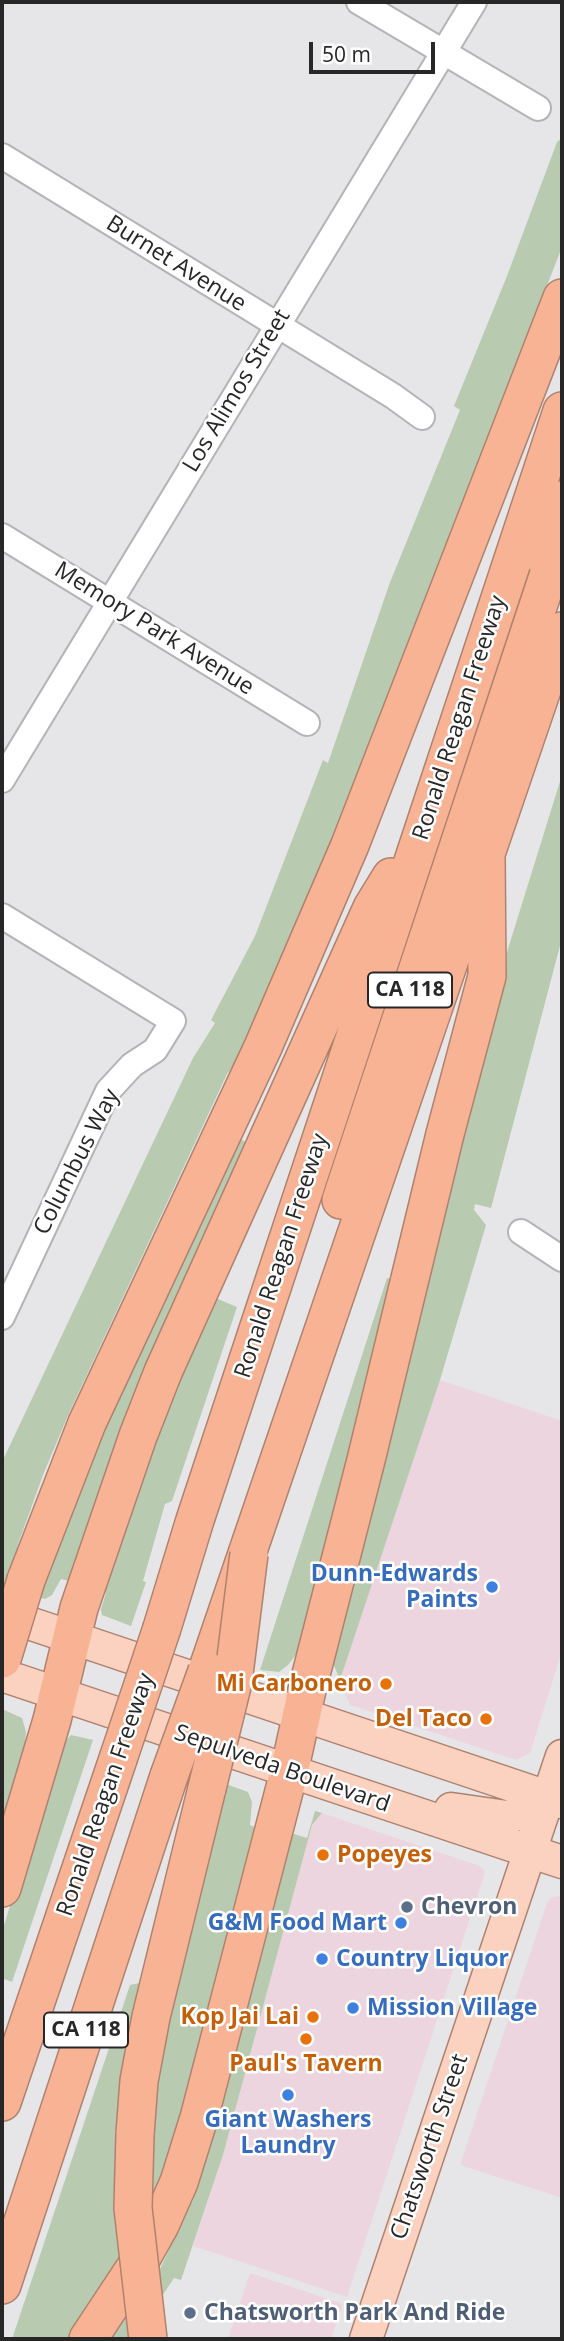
<!DOCTYPE html>
<html>
<head>
<meta charset="utf-8">
<style>
  body { margin:0 }
  #map { position:relative; width:564px; height:2341px; overflow:hidden; background:#e6e6e8; font-family:"Open Sans",sans-serif }
  canvas { display:block }
  .frame { position:absolute; inset:0; border:4px solid #272728; pointer-events:none }
  .scale { position:absolute; left:309px; top:42px; width:126px; height:32px; box-sizing:border-box; border:4px solid #272728; border-top:0; padding-left:9px; font-size:21px; line-height:24px; white-space:nowrap; color:#272728; -webkit-text-stroke:5px #fff; paint-order:stroke }
</style>
</head>
<body>
<div id="map">
<canvas width="564" height="2341"></canvas>
<div class="frame"></div>
<div class="scale">50 m</div>
</div>
<script>
const g = document.querySelector('canvas').getContext('2d');
g.lineJoin = 'round';
function fill(path, color) {
  g.fillStyle = color;
  g.fill(path, 'evenodd');
}
function toPath(rows) {
  const path = new Path2D();
  for (const r of rows) {
    path.moveTo(r[0], r[1]);
    for (let i = 2; i < r.length; i += 2) path.lineTo(r[i], r[i + 1]);
  }
  return path;
}
function stroke(path, color, width, dash) {
  g.strokeStyle = color;
  g.lineWidth = width;
  g.lineCap = dash ? 'butt' : 'round';
  g.setLineDash(dash || []);
  g.stroke(path);
}
function label(font, color, halo, rows, align = 'center') {
  g.font = font + ' "Open Sans",sans-serif';
  g.lineWidth = 5;
  g.setLineDash([]);
  g.textBaseline = 'middle';
  g.strokeStyle = halo;
  g.fillStyle = color;
  for (const [text, x, y, turn = 0] of rows) {
    g.save();
    g.translate(x, y);
    g.rotate((+turn || 0) * Math.PI / 180);
    g.textAlign = isNaN(turn) ? turn : align;
    if (halo) g.strokeText(text, 0, 0);
    g.fillText(text, 0, 0);
    g.restore();
  }
}
const commercial = toPath([
  [440,1380,562,1421,562,1651,530,1753,516,1760,350,1705,340,1680],
  [322,1813,480,1866,485,1872,347,2297,193,2246,223,2155,312,1825],
  [558,1896,562,1897,562,2198,460,2165,547,1903,551,1898],
  [250,2273,343,2304,331,2339,228,2339]
]);
const green = toPath([
  [562,138,562,247,319,871,233,1067,227,1074,69,1413,43,1475,17,1547,20,1549,6,1591,2,1590,2,1462,193,1058,215,1023,211,1020,255,936,323,760,328,763,389,585,460,410,454,406,507,276,557,142],
  [562,775,562,938,491,1208,475,1204,474,1210,486,1225,440,1380,340,1680,329,1654,489,1010],
  [234,1136,254,1146,161,1331,118,1440,69,1581,61,1579,52,1595,45,1599,37,1597,61,1527],
  [387,1278,398,1281,301,1648,288,1665,279,1672,260,1670],
  [213,1297,237,1307,172,1501,165,1504,143,1581,146,1582,131,1626,102,1615,101,1609,106,1593,101,1591,140,1478],
  [2,1709,22,1718,26,1732,24,1750,30,1753,2,1845],
  [71,1735,93,1740,12,1982,2,1978,2,1932,57,1751],
  [226,1784,248,1792,252,1802,250,1825,257,1828,195,2067,155,2202,70,2339,12,2339,130,1985,144,1982,154,2102,169,2015],
  [315,1811,322,1813,312,1825,223,2155,181,2280,174,2278,134,2339,109,2339,159,2271,193,2200,206,2159,291,1833,307,1838]
]);
const minor = toPath([
  [359,2,538,108],
  [2,156,393,396,422,417],
  [2,536,307,723],
  [2,780,474,2],
  [2,916,173,1021,155,1050,132,1065,108,1091,2,1317],
  [521,1232,562,1259]
]);
const major = toPath([
  [2,1614,562,1802],
  [2,1675,562,1862],
  [451,1809,507,1817,533,1810,549,1798],
  [366,2339,562,1756]
]);
const highway = toPath([
  [543,556,562,500],
  [341,1200,562,534],
  [26,1580,87,1423,263,1047,350,845,562,298],
  [162,1628,195,1520,562,411],
  [207,1671,562,631],
  [2,1888,52,1720,79,1608,138,1436,163,1372,372,908,391,877],
  [2,2102,118,1759],
  [135,2134,139,2081,151,2017,207,1788],
  [2,2285,169,1776],
  [88,2339,141,2259,160,2225,179,2182,199,2118,289,1772,307,1690,366,1460,445,1134,487,976,486,856]
]);
const highwayBridge = toPath([
  [2,1659,26,1580],
  [118,1759,162,1628],
  [169,1776,207,1671],
  [207,1788,233,1682,249,1554],
  [135,2134,133,2208,148,2339]
]);
const markers = [
  [492,1587,7,"#3f7fe0"],
  [386,1684,7,"#e8710a"],
  [486,1719,7,"#e8710a"],
  [323,1855,7,"#e8710a"],
  [407,1907,7,"#5c6f8a"],
  [401,1923,7,"#3f7fe0"],
  [322,1959,7,"#3f7fe0"],
  [353,2008,7,"#3f7fe0"],
  [313,2017,7,"#e8710a"],
  [306,2039,7,"#e8710a"],
  [288,2095,7,"#3f7fe0"],
  [190,2313,7,"#5c6f8a"]
];
const shields = [
  [410,990,84],
  [86,2030,84]
];
const shieldNames = [
  ["CA 118",410,990],
  ["CA 118",86,2030]
];
const streetNames = [
  ["Burnet Avenue",176,264,32],
  ["Los Alimos Street",237,391,-59],
  ["Memory Park Avenue",154,629,32],
  ["Ronald Reagan Freeway",460,718,-72],
  ["Columbus Way",77,1162,-63],
  ["Ronald Reagan Freeway",282,1256,-72],
  ["Sepulveda Boulevard",282,1769,19],
  ["Ronald Reagan Freeway",106,1795,-71],
  ["Chatsworth Street",430,2147,-71]
];
const shopNames = [
  ["Dunn-Edwards",478,1574],
  ["Paints",478,1600],
  ["G&M Food Mart",387,1923],
  ["Country Liquor",336,1959,"left"],
  ["Mission Village",367,2008,"left"],
  ["Giant Washers",288,2120,"center"],
  ["Laundry",288,2146,"center"]
];
const foodNames = [
  ["Mi Carbonero",372,1684],
  ["Del Taco",472,1719],
  ["Popeyes",337,1855,"left"],
  ["Kop Jai Lai",299,2017],
  ["Paul's Tavern",306,2064,"center"]
];
const serviceNames = [
  ["Chevron",421,1907],
  ["Chatsworth Park And Ride",204,2313]
];
fill(commercial, '#edd5df');
fill(green, '#b8cab0');
stroke(minor, '#b4b4b6', 28);
stroke(major, '#af826f', 35);
stroke(highway, '#af826f', 40);
stroke(minor, '#fff', 24);
stroke(major, '#fbd1bf', 32);
stroke(highway, '#f8b395', 37);
stroke(highwayBridge, '#af826f', 40, []);
stroke(highwayBridge, '#f8b395', 37);
for (const [x, y, r, color] of markers) {
  const dot = new Path2D();
  dot.arc(x, y, r, 0, 2 * Math.PI);
  g.fillStyle = color;
  g.fill(dot);
  stroke(dot, '#fff', 2.5);
}
for (const [x, y, w] of shields) {
  const box = new Path2D();
  box.roundRect(x - w / 2, y - 17.5, w, 35, 5);
  g.fillStyle = '#fff';
  g.fill(box);
  stroke(box, '#272728', 2);
}
label('bold 21px', '#272728', null, shieldNames);
label('23px', '#272728', '#fff', streetNames);
label('bold 23px', '#366cbe', '#fff', shopNames, 'right');
label('bold 23px', '#c56008', '#fff', foodNames, 'right');
label('bold 23px', '#4e5e75', '#fff', serviceNames, 'left');
</script>
</body>
</html>
